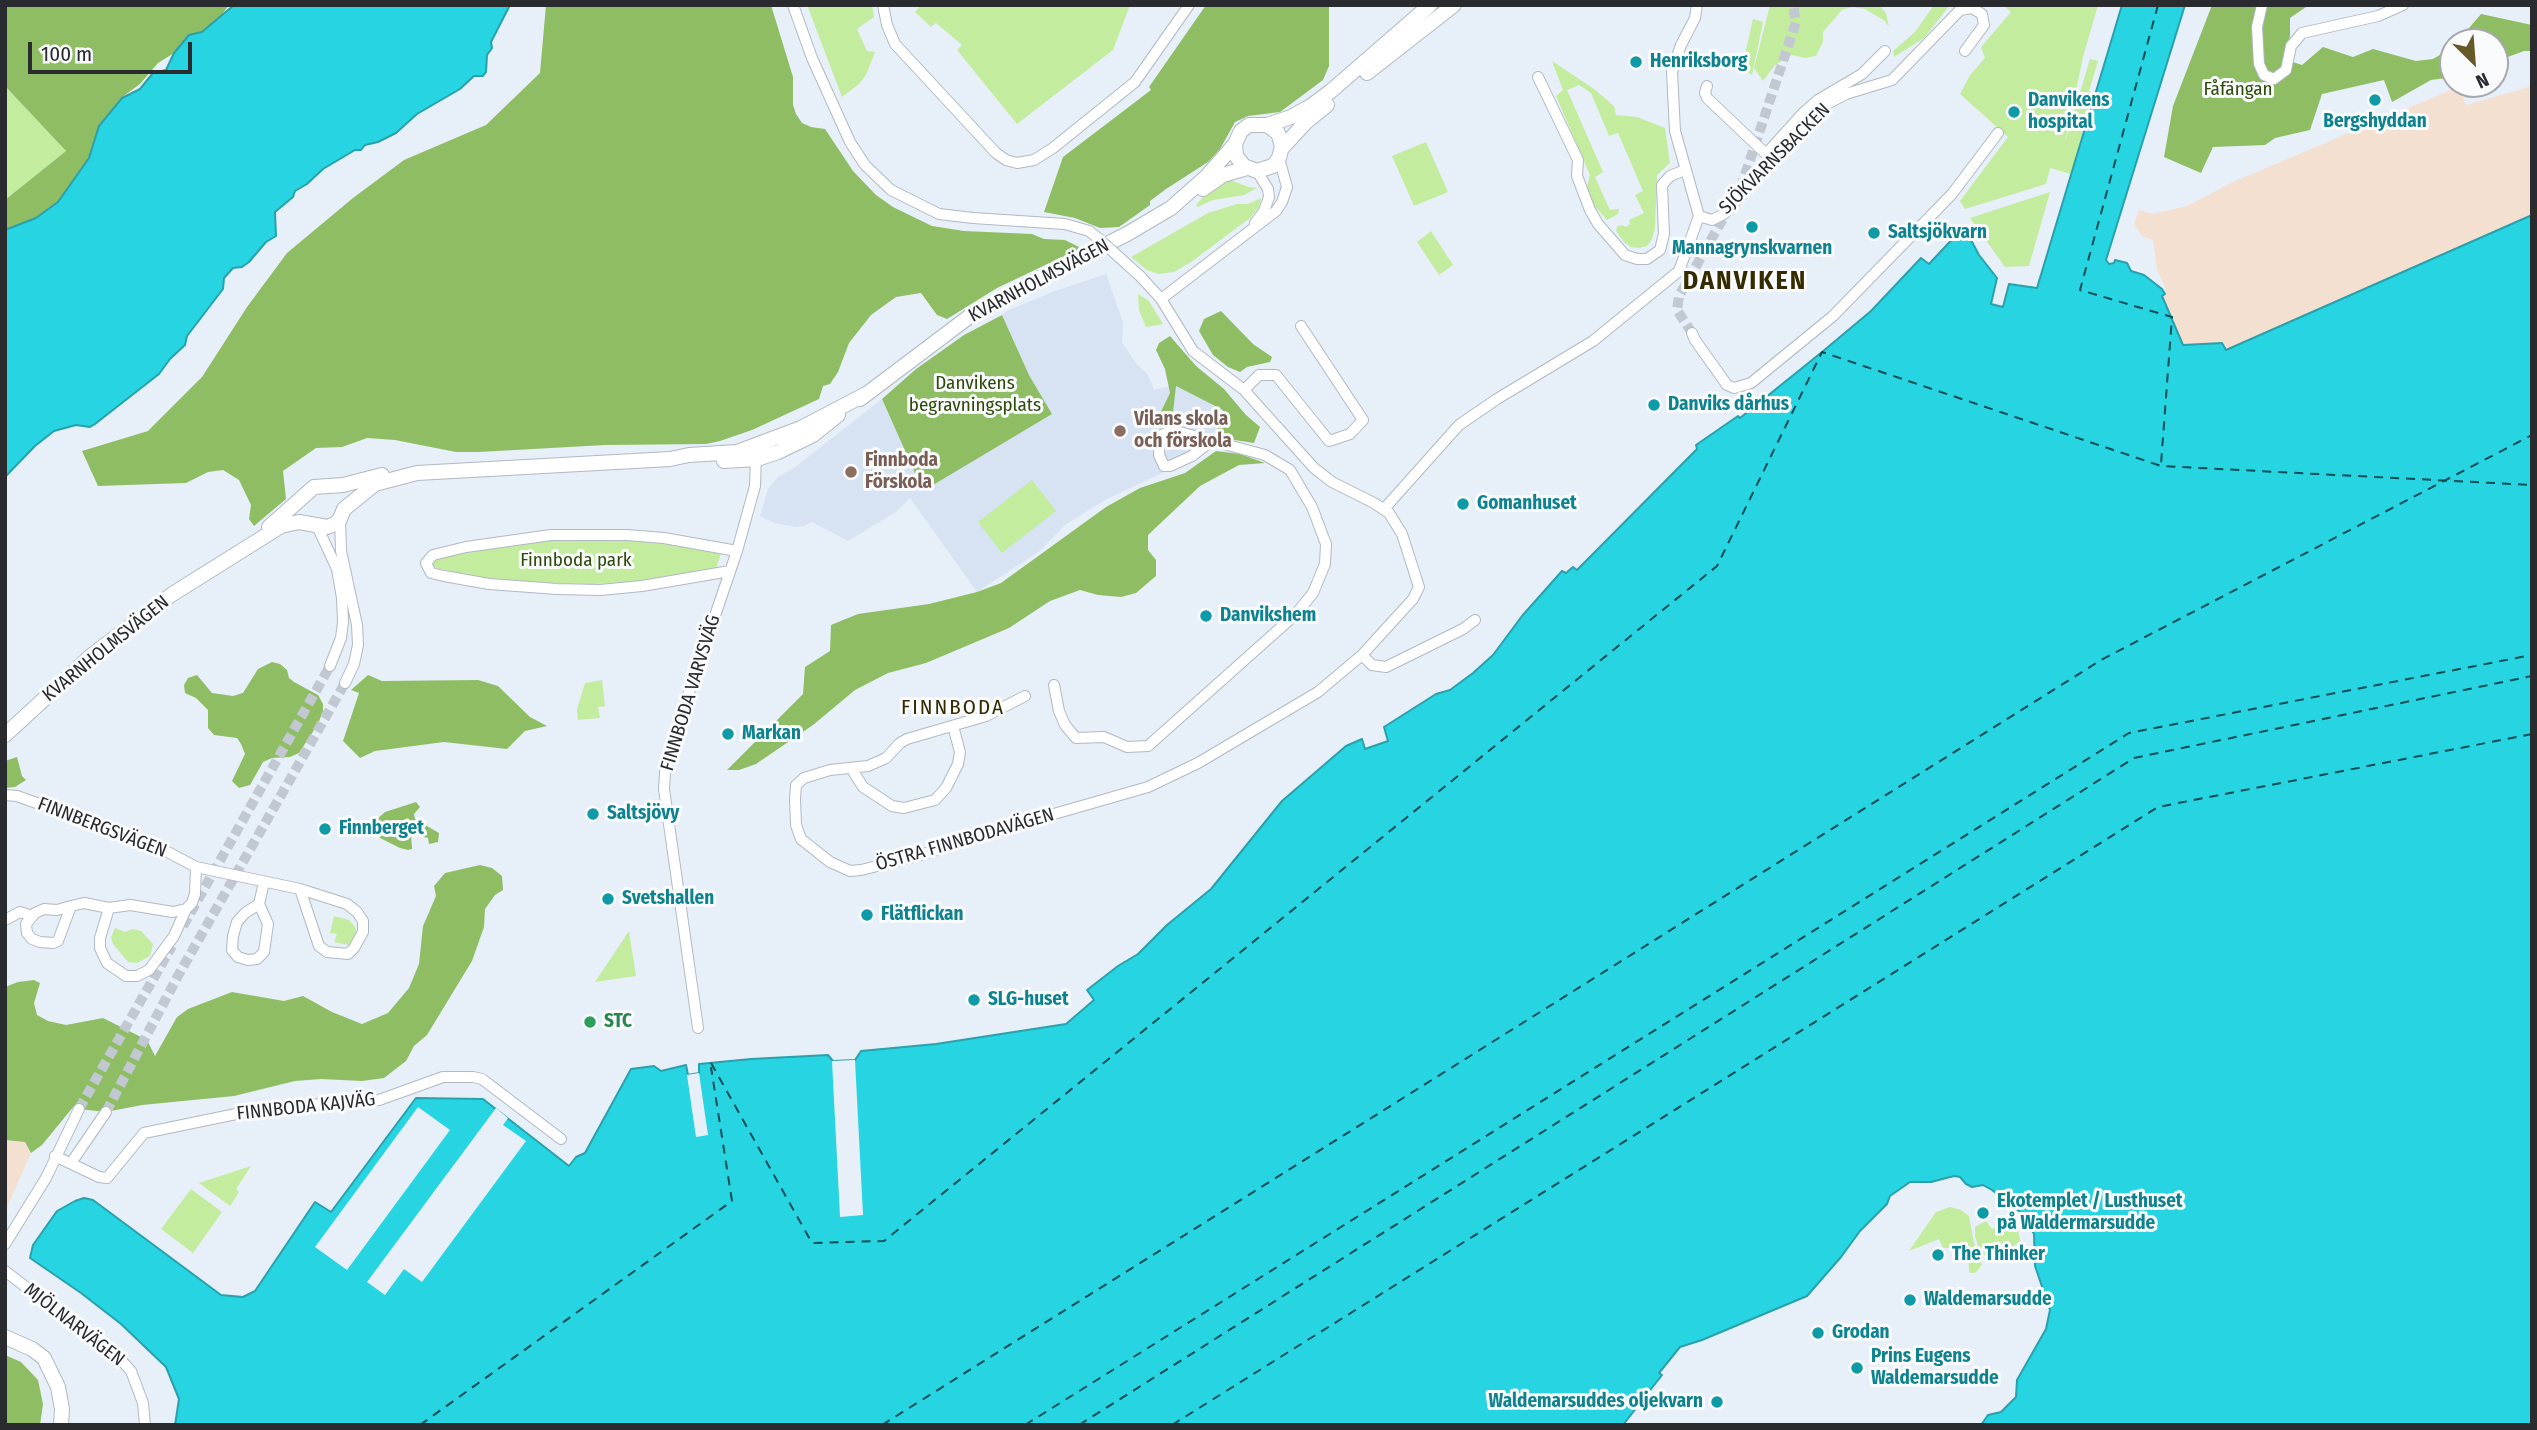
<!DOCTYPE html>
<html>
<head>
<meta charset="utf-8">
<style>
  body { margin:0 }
  #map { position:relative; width:2537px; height:1430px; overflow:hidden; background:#e7eff9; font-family:"Fira Sans Condensed",sans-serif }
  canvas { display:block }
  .frame { position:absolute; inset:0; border:7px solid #292b2f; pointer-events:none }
  .north { position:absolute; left:2439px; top:28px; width:70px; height:70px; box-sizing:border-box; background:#fafbfd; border:2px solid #a6a8ab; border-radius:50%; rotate:155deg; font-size:19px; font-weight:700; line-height:28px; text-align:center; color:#292b2f }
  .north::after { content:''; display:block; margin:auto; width:24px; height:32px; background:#665b28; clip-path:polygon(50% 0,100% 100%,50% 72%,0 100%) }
  .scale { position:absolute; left:28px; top:42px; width:164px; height:32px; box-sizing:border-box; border:4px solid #292b2f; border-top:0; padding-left:9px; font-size:21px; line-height:24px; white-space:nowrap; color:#292b2f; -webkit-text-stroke:5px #fafbfd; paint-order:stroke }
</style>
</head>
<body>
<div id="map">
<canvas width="2537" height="1430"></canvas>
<div class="frame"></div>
<div class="north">N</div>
<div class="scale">100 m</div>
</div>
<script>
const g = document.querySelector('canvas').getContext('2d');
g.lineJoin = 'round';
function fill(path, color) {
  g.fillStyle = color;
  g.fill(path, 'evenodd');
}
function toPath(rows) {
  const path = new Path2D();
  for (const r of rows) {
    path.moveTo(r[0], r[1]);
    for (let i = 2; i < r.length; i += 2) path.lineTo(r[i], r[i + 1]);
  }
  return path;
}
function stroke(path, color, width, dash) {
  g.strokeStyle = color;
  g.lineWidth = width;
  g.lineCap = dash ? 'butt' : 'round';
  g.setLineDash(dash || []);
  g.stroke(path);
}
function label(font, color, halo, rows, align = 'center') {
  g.font = font + ' "Fira Sans Condensed",sans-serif';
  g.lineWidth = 6;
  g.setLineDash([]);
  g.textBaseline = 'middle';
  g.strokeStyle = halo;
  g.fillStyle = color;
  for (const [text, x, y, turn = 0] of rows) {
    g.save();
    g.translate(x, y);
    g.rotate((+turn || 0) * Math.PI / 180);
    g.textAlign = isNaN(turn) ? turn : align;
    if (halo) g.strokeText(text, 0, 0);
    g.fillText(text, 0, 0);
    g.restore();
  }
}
const industrial = toPath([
  [2532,86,2532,215,2225,350,2222,343,2183,345,2162,296,2166,290,2157,270,2153,240,2142,236,2134,224,2139,210,2153,214,2187,206,2235,181,2458,87,2466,105],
  [5,1140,25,1142,31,1153,5,1212]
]);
const built = toPath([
  [1106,274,1123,322,1122,342,1135,362,1148,375,1154,390,1175,385,1224,410,1214,442,1200,455,1105,500,1065,525,1040,551,977,592,910,498,896,512,848,541,812,522,804,526,795,527,774,523,760,516,768,489,778,477,794,468,882,399,923,490,1052,414,1029,375,1002,315,1007,311,1052,292]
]);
const green = toPath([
  [807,5,872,5,874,17,857,29,867,51,875,52,866,75,859,84,842,97],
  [921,5,1130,5,1113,50,1017,124,957,50,962,45,936,23,931,27,915,12],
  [1770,5,1879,5,1886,13,1889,27,1885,21,1865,9,1852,7,1842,10,1823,32,1823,42,1816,56,1805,58,1792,55,1775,65,1763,81,1754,68],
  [1934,5,1950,5,1924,38,1894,57,1893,51,1915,32],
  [2003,5,2098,5,2083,57,2065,143,2090,59,2098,61,2089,91,2093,93,2071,174,2050,168,2046,184,1965,209,1960,201,2008,137,1960,94,1970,75,1985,58,1981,47,2011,12],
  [1753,19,1763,22,1752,75,1742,68],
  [1552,61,1594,89,1614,106,1616,115,1637,117,1665,128,1670,163,1657,175,1655,228,1652,239,1647,246,1639,248,1631,247,1624,242,1616,231,1617,227,1621,225,1626,227,1630,224,1629,220,1644,213,1635,195,1643,191,1618,133,1609,136,1591,93,1579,85,1567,90,1603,172,1595,177,1610,210,1619,209,1618,214,1607,220,1591,202,1586,192,1590,175,1556,96,1563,90],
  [5,86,66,151,5,200],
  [1426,142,1448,192,1414,206,1392,156],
  [1227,179,1249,187,1257,188,1244,195,1213,200,1198,207,1196,205,1203,197],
  [2050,192,2029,266,2005,267,1970,218],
  [1261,198,1259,207,1250,218,1191,262,1174,272,1158,274,1147,270,1131,257,1208,213,1237,204,1248,204],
  [1431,231,1453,265,1439,275,1417,242],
  [1138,294,1149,301,1163,324,1146,327,1139,310],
  [1032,480,1056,511,1002,553,978,522],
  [635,538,721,553,716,569,641,581,594,584,510,582,473,577,433,567,432,559,522,541],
  [602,680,605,706,598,707,600,718,578,720,577,709,585,683],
  [334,916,349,920,355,927,357,935,349,945,334,942,337,934,330,933],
  [115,928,125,932,133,929,141,931,153,944,150,956,137,963,128,962,113,944,111,938],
  [629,931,636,976,595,982],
  [251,1166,236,1189,239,1192,230,1206,199,1183],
  [191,1189,222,1212,193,1253,161,1229],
  [1950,1207,1961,1210,1969,1216,1974,1243,1982,1265,1975,1273,1970,1273,1969,1271,1968,1248,1943,1248,1939,1239,1909,1251,1936,1212],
  [1986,1221,1992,1229,2001,1226,2018,1231,2021,1243,2015,1245,2010,1257,1981,1255,1975,1236,1975,1227]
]);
const forest = toPath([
  [5,5,229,5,217,21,202,32,189,35,174,53,158,63,140,84,121,98,99,125,89,158,58,202,36,218,5,230,5,200,66,151,5,86],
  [546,5,771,5,793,77,793,105,796,114,802,123,811,127,825,129,853,171,876,195,893,207,932,226,964,231,1032,234,1044,239,1065,240,1081,248,997,288,947,319,937,315,921,293,896,297,871,315,849,343,838,372,830,384,823,386,819,399,752,430,720,441,706,444,605,445,479,452,456,452,395,440,367,438,342,447,316,448,283,471,286,499,254,526,249,519,251,505,239,480,223,470,208,472,186,483,98,486,82,451,148,431,202,377,247,307,287,253,353,198,404,160,486,125,540,73],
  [1206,5,1329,5,1329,66,1323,80,1280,112,1248,116,1235,122,1220,149,1208,162,1166,189,1150,201,1150,205,1119,227,1100,228,1075,218,1044,212,1063,157,1151,90,1149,87],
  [2212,5,2309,5,2290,18,2290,36,2284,59,2302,65,2323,47,2353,57,2373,49,2416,61,2433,59,2453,47,2453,77,2431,80,2392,102,2384,80,2322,94,2310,130,2275,138,2265,145,2213,147,2201,173,2164,157,2173,106],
  [2481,14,2532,25,2532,51,2524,51,2505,58,2495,70,2495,42,2457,42],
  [1221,311,1253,344,1272,357,1270,362,1247,367,1240,372,1228,367,1213,355,1199,331,1204,319],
  [1002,315,1029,375,1052,414,923,491,882,399,916,369,964,335],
  [1170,336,1196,366,1224,389,1246,415,1260,427,1254,443,1215,437,1223,410,1176,386,1173,412,1168,421,1162,424,1157,420,1170,393,1165,369,1156,350,1159,343],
  [1216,451,1240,454,1265,463,1239,465,1200,486,1148,535,1148,550,1156,560,1156,576,1136,593,1121,597,1098,595,1080,590,1050,601,1009,628,926,663,888,673,855,690,813,725,756,764,739,770,727,770,803,694,805,667,830,651,831,625,858,614,929,604,977,592,1001,583,1106,507,1140,488,1185,473],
  [272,662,280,664,287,670,289,678,294,682,318,695,323,704,323,711,318,724,299,753,290,757,272,758,263,762,250,785,239,788,232,781,245,754,241,744,237,738,214,735,208,728,208,710,196,698,185,693,184,685,188,678,197,675,212,693,233,696,243,693,258,669],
  [368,675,382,681,478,680,498,686,530,717,547,726,525,731,507,749,444,742,375,751,360,758,343,741,359,693,351,690],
  [17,757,22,776,26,780,15,787,5,788,5,761],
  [416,802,420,807,414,814,415,819,439,833,438,842,429,844,428,838,411,834,412,849,408,850,400,848,380,838,377,830,376,820,385,812],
  [480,865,492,868,502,876,503,890,495,895,485,909,484,927,472,961,427,1035,414,1046,406,1061,384,1078,362,1081,321,1079,295,1081,234,1096,142,1105,106,1112,79,1109,74,1106,42,1145,31,1153,25,1142,5,1140,5,987,18,982,34,980,40,983,34,1003,37,1015,48,1021,66,1025,103,1018,147,1040,155,1056,177,1017,188,1009,232,992,284,1001,303,996,332,1012,362,1024,388,1013,409,988,419,964,423,926,436,896,434,886,445,873],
  [5,1355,21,1362,38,1380,43,1404,40,1425,5,1425]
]);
const water = toPath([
  [234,5,510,5,491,42,492,48,487,55,486,72,483,76,474,76,460,89,417,114,396,133,378,142,365,145,361,150,355,150,323,169,307,184,295,191,293,197,275,212,276,236,266,242,249,262,242,267,233,268,224,278,223,289,187,336,185,345,170,359,159,374,95,424,90,427,76,425,54,431,35,446,5,477,5,230,36,218,58,202,89,158,99,126,122,98,140,89,153,73,166,70,174,53,189,35,202,32,234,5],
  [2122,5,2185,5,2106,260,2109,264,2114,263,2115,260,2127,263,2131,271,2144,275,2162,289,2165,294,2162,296,2183,345,2222,343,2226,350,2532,215,2532,1425,1981,1425,1988,1415,2001,1412,2016,1397,2017,1380,2046,1329,2050,1310,2035,1266,2034,1234,2027,1222,2022,1219,2020,1212,1992,1190,1983,1185,1972,1187,1966,1184,1960,1177,1954,1176,1931,1182,1910,1182,1890,1196,1887,1204,1860,1231,1841,1257,1807,1296,1702,1340,1680,1347,1659,1373,1662,1375,1623,1425,175,1425,179,1399,166,1367,121,1324,81,1293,30,1258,33,1245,57,1211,75,1201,84,1198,93,1200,221,1295,243,1297,255,1291,315,1202,331,1212,416,1098,483,1099,569,1166,576,1157,585,1153,631,1069,654,1066,661,1071,686,1065,688,1075,699,1073,699,1064,751,1059,828,1055,833,1061,855,1060,861,1051,936,1044,1066,1024,1094,1000,1087,990,1118,966,1138,954,1167,925,1211,889,1282,801,1346,746,1362,739,1365,749,1388,741,1384,727,1436,694,1450,690,1473,673,1493,655,1522,616,1562,571,1566,573,1573,567,1577,570,1697,449,1696,445,1738,416,1740,418,1822,352,1871,311,1921,258,1929,264,1959,232,1971,240,1979,255,1997,278,1991,304,2003,307,2009,284,2037,288,2122,5]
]);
const pier = toPath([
  [855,1060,863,1215,840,1217,832,1061],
  [699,1073,708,1135,696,1137,687,1075],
  [418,1107,450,1130,347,1270,315,1247],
  [496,1108,508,1118,503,1125,526,1141,422,1282,404,1269,385,1295,367,1282]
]);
const ferry = toPath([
  [2158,5,2080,290,2172,317,2161,464],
  [711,1063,812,1243,884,1241,1717,566,1822,352,2161,466,2532,485],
  [420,1425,732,1201,711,1067],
  [882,1425,2101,660,2532,435],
  [1025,1425,2129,733,2532,655],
  [1079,1425,2134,758,2532,676],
  [1172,1425,2158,807,2532,734]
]);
const minorTunnel = toPath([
  [1692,333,1677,310,1679,296,1741,187,1796,22,1793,5],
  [183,926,330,666],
  [79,1109,172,946],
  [106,1112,179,974,345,683]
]);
const minor = toPath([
  [793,5,812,58,850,142,865,165,891,190,939,214,973,218,1065,224,1089,231,1098,238],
  [883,5,887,25,895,44,996,153,1006,160,1017,163,1034,160,1053,148,1135,82,1189,5],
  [2262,5,2257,27,2259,64,2264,75,2274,79,2286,70,2291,46,2302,33,2378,16,2403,5],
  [1538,77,1578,160,1577,176,1590,210,1598,224,1625,255,1637,259,1647,259,1660,250,1664,234,1662,185,1670,176,1685,170],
  [1707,86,1705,93,1707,98,1766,154],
  [1773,160,1766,154,1803,113,1818,100,1862,74,1885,51],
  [1699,216,1712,220,1724,214,1807,122,1827,104,1846,94,1892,80,1960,10,1972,8,1982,14,1984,25,1965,51],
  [1255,223,1264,211,1269,197,1268,189,1257,171],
  [1161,299,1276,211,1282,202,1287,187,1279,158],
  [1692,333,1695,340,1727,385,1734,388,1751,383,1833,316,1952,194,1998,133],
  [1244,390,1259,375,1276,375,1329,441,1350,434,1363,420,1301,326],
  [1384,509,1459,425,1497,399,1593,341,1679,271,1699,216,1675,131,1672,72,1681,45,1695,18,1697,5],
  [340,519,341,551,357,625,358,645,354,664,345,683],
  [317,526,337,569,342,598,343,622,341,638,330,666],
  [730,571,642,586,600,590,557,589,489,584,444,576,431,573,426,563,433,555,466,547,551,535,627,535,664,538,737,551],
  [1362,655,1372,665,1386,667,1463,629,1475,620],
  [1054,685,1059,711,1065,725,1076,738,1104,737,1127,747,1148,746,1296,614,1313,593,1325,564,1326,544,1312,507,1290,470,1265,455,1172,430,1160,436,1159,455,1164,466,1170,466,1192,456,1211,441],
  [1025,696,986,716,907,739,900,743,886,758,868,766,830,770,804,778,796,785,795,799,796,825,801,839,830,862,850,871,861,870,914,857,1033,820,1148,787,1198,763,1318,692,1362,655,1413,599,1419,587,1402,534,1389,513,1374,503,1332,482,1314,468,1244,390,1193,351,1161,299,1141,277],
  [851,768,863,787,892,806,904,808,935,800,946,788,958,764,960,752,953,726],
  [5,795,17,796,117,832,162,849,196,867,300,889,319,946,327,952,348,954,354,948,363,932,363,921,357,912,347,904,300,889],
  [259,904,245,913,237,922,233,936,232,950,238,957,248,960,257,959,264,952,268,924,259,904,264,882],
  [71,906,84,903,109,908,130,905,173,912,186,909,192,903,195,894,196,867],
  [71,906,58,941,53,943,40,942,32,939,27,933,26,924,35,913,44,909,57,910,71,906],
  [109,908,100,938,100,948,107,963,126,976,137,976,149,970,174,936,186,909],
  [5,920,20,912,32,916],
  [698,1028,664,789,665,772,687,698,737,551,755,486,756,453],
  [55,1156,99,1177,107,1178,144,1133,265,1108,379,1100,443,1077,473,1077,482,1079,561,1139],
  [71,1163,106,1112],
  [5,1244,46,1178,79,1109],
  [5,1271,121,1360,131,1371,143,1403,145,1425]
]);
const tertiary = toPath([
  [1367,73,1454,5],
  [1235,144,1236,156,1244,166,1257,171,1273,166,1279,158,1282,146,1278,133,1267,125],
  [1282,148,1306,122,1327,105],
  [1203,189,1223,175,1247,168],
  [860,399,970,316,1049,273,1127,234,1171,208,1206,177,1235,144,1241,131,1249,125,1267,125,1291,117,1311,106,1331,91,1430,5],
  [724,461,757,459,778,452,813,435,838,415],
  [269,527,314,487,343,485,382,475],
  [5,735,92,655,171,595,281,526,299,522,327,527,335,524,340,519,344,509,375,484,417,473,670,459,689,455,737,452,801,428,866,394],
  [5,1337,32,1349,44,1358,58,1387,62,1409,61,1425]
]);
const minorBridge = toPath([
  [1098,238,1141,277]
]);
const markers = [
  [1636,62,7,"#0f9aa8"],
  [2375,100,7,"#0f9aa8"],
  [2014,112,7,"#0f9aa8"],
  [1752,227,7,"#0f9aa8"],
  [1874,233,7,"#0f9aa8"],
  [1654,405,7,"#0f9aa8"],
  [1120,431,7,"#8d6e63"],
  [851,472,7,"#8d6e63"],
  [1463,504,7,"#0f9aa8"],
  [1206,616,7,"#0f9aa8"],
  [728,734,7,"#0f9aa8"],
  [593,814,7,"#0f9aa8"],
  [325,829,7,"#0f9aa8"],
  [608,899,7,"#0f9aa8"],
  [867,915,7,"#0f9aa8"],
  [974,1000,7,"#0f9aa8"],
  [590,1022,7,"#2e9e5b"],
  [1983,1213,7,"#0f9aa8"],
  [1938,1255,7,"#0f9aa8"],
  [1910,1300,7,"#0f9aa8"],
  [1818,1333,7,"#0f9aa8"],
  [1857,1368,7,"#0f9aa8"],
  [1717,1402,7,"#0f9aa8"]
];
const cultureNames = [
  ["Henriksborg",1650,62],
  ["Danvikens",2028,101],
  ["hospital",2028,123],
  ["Bergshyddan",2375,122,"center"],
  ["Saltsjökvarn",1888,233],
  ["Mannagrynskvarnen",1752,249,"center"],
  ["Danviks dårhus",1668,405],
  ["Gomanhuset",1477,504],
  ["Danvikshem",1220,616],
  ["Markan",742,734],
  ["Saltsjövy",607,814],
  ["Finnberget",339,829],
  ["Svetshallen",622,899],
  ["Flätflickan",881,915],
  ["SLG-huset",988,1000],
  ["Ekotemplet / Lusthuset",1997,1202],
  ["på Waldermarsudde",1997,1224],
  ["The Thinker",1952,1255],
  ["Waldemarsudde",1924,1300],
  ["Grodan",1832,1333],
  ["Prins Eugens",1871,1357],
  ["Waldemarsudde",1871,1379],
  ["Waldemarsuddes oljekvarn",1703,1402,"right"]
];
const parkNames = [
  ["Fåfängan",2238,90],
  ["Danvikens",975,384],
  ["begravningsplats",975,406],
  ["Finnboda park",576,561]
];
const streetNames = [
  ["SJÖKVARNSBACKEN",1775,159,-45],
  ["KVARNHOLMSVÄGEN",1039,281,-28],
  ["KVARNHOLMSVÄGEN",106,649,-39],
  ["FINNBODA VARVSVÄG",691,693,-73],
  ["FINNBERGSVÄGEN",102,828,21],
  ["ÖSTRA FINNBODAVÄGEN",965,840,-16],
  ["FINNBODA KAJVÄG",306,1107,-6],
  ["MJÖLNARVÄGEN",74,1325,38]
];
const educationNames = [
  ["Vilans skola",1134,420],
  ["och förskola",1134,442],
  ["Finnboda",865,461],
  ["Förskola",865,483]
];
const leisureNames = [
  ["STC",604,1022]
];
const neighbourhoodNames = [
  ["FINNBODA",953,708]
];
const districtNames = [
  ["DANVIKEN",1745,282]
];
fill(industrial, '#f4e0d1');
fill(built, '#d7e3f3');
fill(green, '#c3ec9f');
fill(forest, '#8fbd63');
fill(water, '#27d4e2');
stroke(water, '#28a1ac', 2);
fill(pier, '#e7eff9');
stroke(ferry, '#074e54', 2, [9, 7]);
stroke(minorTunnel, '#c1c8d1', 10, [10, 5]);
stroke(minor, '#b1b9c2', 12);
stroke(tertiary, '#b1b9c2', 16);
stroke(minor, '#fff', 10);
stroke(tertiary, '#fff', 14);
stroke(minorBridge, '#b1b9c2', 12, []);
stroke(minorBridge, '#fff', 10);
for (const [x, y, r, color] of markers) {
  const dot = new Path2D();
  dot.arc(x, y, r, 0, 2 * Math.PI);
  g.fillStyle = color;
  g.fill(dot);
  stroke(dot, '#fafbfd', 2.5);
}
label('bold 19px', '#0d838f', '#fafbfd', cultureNames, 'left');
label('19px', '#2e4b09', '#fafbfd', parkNames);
label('19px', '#292b2f', '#fafbfd', streetNames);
label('bold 19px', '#785e54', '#fafbfd', educationNames, 'left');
label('bold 19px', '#27864d', '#fafbfd', leisureNames, 'left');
g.letterSpacing = '2px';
label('21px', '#342c00', '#fafbfd', neighbourhoodNames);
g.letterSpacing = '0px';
g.letterSpacing = '2px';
label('bold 26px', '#342c00', '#fafbfd', districtNames);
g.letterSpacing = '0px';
</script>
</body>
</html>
